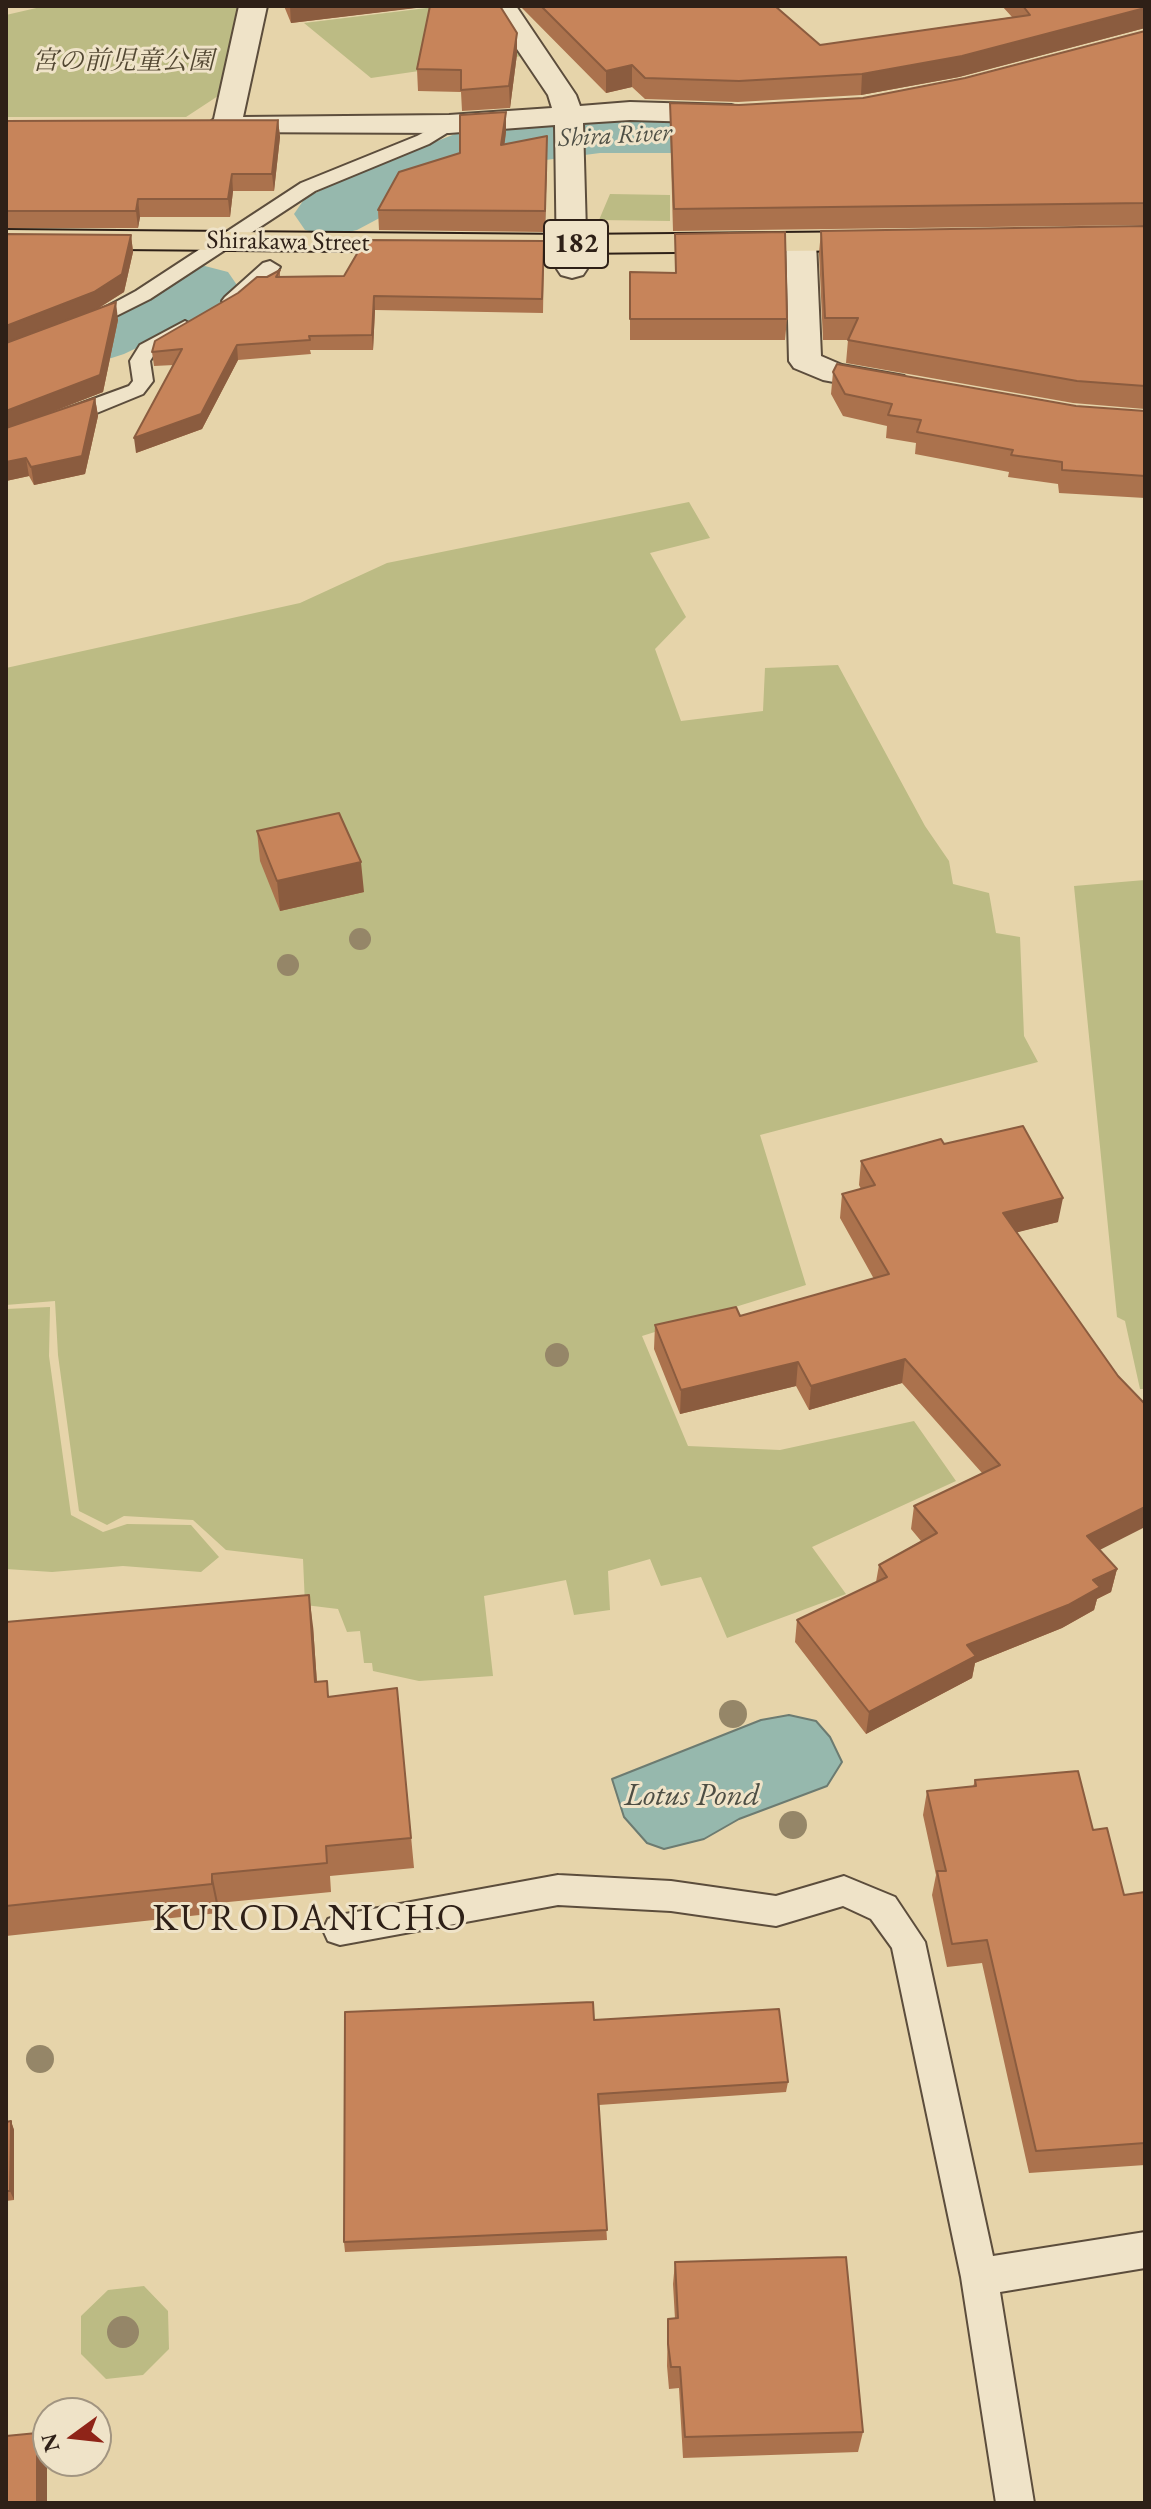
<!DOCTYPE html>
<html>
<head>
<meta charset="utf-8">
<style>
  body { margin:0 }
  #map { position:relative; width:1151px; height:2509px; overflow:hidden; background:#e6d4aa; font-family:"EB Garamond",serif }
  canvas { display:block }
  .frame { position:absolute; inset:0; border:8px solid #2e2017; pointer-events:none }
  .north { position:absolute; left:32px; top:2397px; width:80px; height:80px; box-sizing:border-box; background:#efe3c8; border:2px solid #a29581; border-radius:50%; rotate:255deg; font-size:22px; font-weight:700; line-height:32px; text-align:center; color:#2e2017 }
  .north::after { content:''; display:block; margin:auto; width:28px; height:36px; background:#8f2418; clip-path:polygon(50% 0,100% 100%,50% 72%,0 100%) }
</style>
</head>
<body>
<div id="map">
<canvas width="1151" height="2509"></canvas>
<div class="frame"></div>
<div class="north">N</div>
</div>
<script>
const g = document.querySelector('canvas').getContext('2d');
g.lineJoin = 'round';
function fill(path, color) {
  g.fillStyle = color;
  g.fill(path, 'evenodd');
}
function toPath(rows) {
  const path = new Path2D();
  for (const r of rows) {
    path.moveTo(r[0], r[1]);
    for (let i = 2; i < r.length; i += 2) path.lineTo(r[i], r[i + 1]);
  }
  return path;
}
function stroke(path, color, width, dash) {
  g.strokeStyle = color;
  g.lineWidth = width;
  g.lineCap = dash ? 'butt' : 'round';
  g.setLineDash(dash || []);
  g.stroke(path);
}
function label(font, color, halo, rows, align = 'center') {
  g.font = font + ' "EB Garamond","Noto Serif JP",serif';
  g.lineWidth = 6;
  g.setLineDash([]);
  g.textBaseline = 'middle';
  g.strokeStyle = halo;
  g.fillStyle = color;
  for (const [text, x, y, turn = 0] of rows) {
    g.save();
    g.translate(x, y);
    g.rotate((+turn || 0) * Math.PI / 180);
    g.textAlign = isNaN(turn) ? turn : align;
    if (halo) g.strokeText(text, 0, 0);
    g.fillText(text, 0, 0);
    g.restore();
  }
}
const green = toPath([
  [45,6,239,6,218,96,186,117,6,117,6,15],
  [443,6,489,6,522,56,371,78,304,23],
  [610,194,670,195,670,221,599,220],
  [689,502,710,538,650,553,686,617,655,649,681,721,763,711,765,668,838,665,925,826,949,861,953,884,989,893,996,933,1020,937,1024,1036,1038,1062,760,1135,806,1285,642,1336,688,1446,780,1450,914,1421,956,1481,812,1547,846,1594,727,1638,701,1577,661,1586,650,1559,608,1571,610,1610,574,1615,566,1580,484,1596,493,1676,419,1681,373,1671,372,1663,364,1663,360,1631,347,1632,338,1609,305,1605,303,1559,226,1550,193,1520,124,1516,107,1525,79,1511,58,1355,55,1301,6,1305,6,668,300,603,387,563],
  [1145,880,1145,1389,1140,1389,1125,1321,1117,1317,1074,886],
  [50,1307,49,1356,71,1515,103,1532,127,1524,191,1525,219,1557,201,1572,123,1566,52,1572,6,1569,6,1309],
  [144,2286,168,2311,169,2349,143,2375,106,2379,81,2354,81,2316,108,2290]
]);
const water = toPath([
  [789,1715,816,1721,830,1737,842,1762,827,1786,739,1819,704,1839,664,1849,647,1843,624,1817,612,1779,761,1720,789,1715]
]);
const river = toPath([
  [600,111,819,111,844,117,854,132,844,147,819,153,600,153,499,166,404,205,357,230,331,236,305,230,294,214,305,198,352,175,460,132,600,111],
  [201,265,228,272,239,288,228,304,124,354,6,392,6,342,70,322,174,272,201,265]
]);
const service = toPath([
  [449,119,458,124,455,128,429,144,315,191,150,299,90,329,83,331,73,325,136,291,301,183,417,136,449,119],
  [270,261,280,267,277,271,239,305,225,305,222,301,225,297,263,263,270,261],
  [185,321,195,327,155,353,150,361,153,381,143,394,60,428,6,444,6,431,129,386,133,381,130,361,140,345,185,321],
  [558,1875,671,1881,776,1896,844,1876,895,1897,925,1942,993,2256,1145,2232,1145,2268,1000,2292,1034,2503,996,2503,961,2277,892,1948,871,1919,843,1906,776,1926,671,1911,558,1905,340,1945,328,1941,323,1930,328,1919,340,1915,558,1875]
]);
const minor = toPath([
  [239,6,267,6,243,117,449,115,552,108,548,95,488,6,516,6,576,95,580,106,630,102,731,105,741,108,745,114,741,120,731,123,630,120,583,123,587,269,583,275,572,278,561,275,557,269,555,125,449,133,210,132,206,126,214,119,239,6],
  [801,233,812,236,816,242,821,356,842,365,904,376,909,383,904,390,893,393,823,380,794,368,789,361,786,242,790,236,801,233]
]);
const primary = toPath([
  [6,230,572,235,880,232,891,235,895,241,891,247,880,250,572,253,6,248,6,230]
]);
const trees = [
  [360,939,11],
  [288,965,11],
  [557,1355,12],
  [733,1714,14],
  [793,1825,14],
  [40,2059,14],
  [123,2332,16]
];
const wall = toPath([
  [284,6,500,6,517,33,517,54,510,108,462,111,461,92,418,91,417,69,430,6,291,23],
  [520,6,775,6,820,45,1012,17,1002,6,1145,6,1145,28,959,77,861,95,738,102,645,99,632,87,606,93],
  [1145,31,1145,225,673,231,670,124,670,103,739,105,863,98,965,78],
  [506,112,506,132,504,144,547,156,545,232,379,230,378,210,460,153],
  [278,120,280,137,274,191,233,191,230,217,140,217,138,228,6,228,6,121],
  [1145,226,1145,409,1073,403,846,363,848,340,823,340,819,253,821,231],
  [675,234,787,319,785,340,630,340,630,272,675,273],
  [131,235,133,252,124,292,97,309,118,320,103,392,39,417,95,398,98,416,85,474,34,485,29,476,6,481],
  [544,256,543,313,375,310,373,350,310,350,311,354,238,360,202,429,136,453,174,365,154,366,152,352,280,270,280,277,344,276],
  [833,372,1076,406,1145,411,1145,498,1059,493,1058,484,1008,477,1009,472,915,454,916,443,886,438,887,426,843,416,831,394],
  [257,831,364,892,280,911,260,861],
  [944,1144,1058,1222,1017,1232,1100,1550,1117,1569,1111,1592,1097,1599,1094,1610,1062,1628,975,1663,972,1678,866,1734,795,1642,797,1620,876,1582,879,1565,921,1541,911,1529,914,1506,982,1473,902,1383,809,1410,796,1386,680,1414,654,1349,655,1325,740,1316,874,1279,840,1218,842,1194,861,1189,859,1185,861,1161],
  [6,1622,313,1626,317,1682,329,1697,397,1688,414,1868,330,1876,331,1892,218,1903,218,1913,6,1936],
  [975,1780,1093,1830,1124,1895,1145,1892,1145,2165,1029,2173,982,1963,947,1967,932,1895,936,1875,923,1815,927,1791,973,1787],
  [594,2020,788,2082,786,2092,599,2105,607,2240,345,2252,344,2242],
  [11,2121,14,2130,14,2200,6,2201,6,2122],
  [675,2262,863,2432,858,2452,683,2458,679,2388,669,2389,667,2366,668,2319,675,2319,673,2284]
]);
const shadedWall = toPath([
  [290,6,433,6,291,23],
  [1145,8,1145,28,959,77,861,95,862,74],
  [517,33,517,54,510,108,509,86],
  [632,65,632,87,606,93,606,71],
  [506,112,506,132,502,165,501,145],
  [278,120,280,137,274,191,272,174],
  [547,136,547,156,545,232,545,211],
  [232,174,233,191,230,217,228,199],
  [138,199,140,217,138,228,136,211],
  [131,235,133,252,124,292,97,309,6,345,6,326],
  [374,296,375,310,373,350,372,335],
  [116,302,118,320,103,392,6,430,6,411],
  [237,345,238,360,202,429,136,453,134,438],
  [95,398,98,416,85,474,34,485,31,467],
  [26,458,29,476,6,481,6,462],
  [361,862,364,892,280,911,277,881],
  [1063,1198,1058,1222,999,1237,1003,1213],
  [905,1359,902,1383,809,1410,811,1386],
  [798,1362,796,1386,680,1414,681,1390],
  [1145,1507,1145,1527,1082,1559,1087,1536],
  [1117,1569,1111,1592,1097,1599,1094,1610,1062,1628,975,1663,972,1678,866,1734,869,1712,967,1645],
  [309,1595,313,1626,319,1713,315,1682],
  [212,1874,218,1903,218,1913,212,1884],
  [11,2121,14,2130,14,2200,10,2191],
  [37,2433,47,2456,47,2503,37,2503]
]);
const building = toPath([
  [430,6,500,6,517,33,509,86,461,90,461,70,417,69,430,6],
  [541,6,775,6,820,45,1030,15,1023,6,1145,6,1145,8,962,56,862,74,739,81,645,78,632,65,606,71,541,6],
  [1145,31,1145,203,674,209,670,103,739,105,863,98,965,78,1145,31],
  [506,112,501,145,547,136,545,211,378,210,399,172,460,153,460,115,506,112],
  [278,120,272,174,232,174,228,199,138,199,136,211,6,211,6,121,278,120],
  [1145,226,1145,386,1077,381,848,340,858,318,825,318,821,231,1145,226],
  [785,232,787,319,630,319,630,272,676,273,675,234,785,232],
  [6,234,131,235,122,274,94,292,6,326,6,234],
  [365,240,544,241,542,299,374,296,372,335,309,336,310,340,237,345,201,414,134,438,182,349,152,352,155,341,238,293,257,277,267,277,280,270,276,277,344,276,365,240],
  [116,302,100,375,6,411,6,343,116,302],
  [837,364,1076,406,1145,411,1145,476,1062,470,1062,462,1011,455,1013,450,917,432,921,420,888,415,892,404,845,394,833,372,837,364],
  [95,398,82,456,31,467,26,458,6,462,6,428,95,398],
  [339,813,361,862,277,881,257,831,339,813],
  [1023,1126,1063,1198,1003,1213,1118,1376,1145,1404,1145,1507,1087,1536,1117,1569,1093,1580,1100,1587,1068,1605,967,1645,976,1656,869,1712,797,1620,887,1577,879,1565,937,1533,914,1506,1000,1465,905,1359,811,1386,798,1362,681,1390,655,1325,736,1307,740,1316,889,1274,842,1194,875,1185,861,1161,941,1139,944,1144,1023,1126],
  [309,1595,315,1682,327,1681,328,1697,397,1688,411,1838,326,1846,327,1863,212,1874,212,1884,6,1906,6,1622,309,1595],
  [1078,1771,1093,1830,1107,1828,1124,1895,1145,1892,1145,2143,1036,2151,987,1940,952,1944,937,1871,946,1871,927,1791,976,1786,975,1780,1078,1771],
  [593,2002,594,2020,779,2009,788,2082,598,2094,607,2230,344,2242,345,2012,593,2002],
  [11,2121,10,2191,6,2191,6,2122,11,2121],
  [846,2257,863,2432,685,2437,680,2367,671,2367,668,2344,668,2319,678,2318,675,2262,846,2257],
  [37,2433,37,2503,6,2503,6,2436,37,2433]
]);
const farParknames = [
  ["宮の前児童公園",123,62]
];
const farWaternames = [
  ["Shira River",615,136,-3]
];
const farStreetnames = [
  ["Shirakawa Street",288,242,1]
];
const shields = [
  [576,244,64]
];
const shieldNames = [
  ["182",576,244]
];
const waterNames = [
  ["Lotus Pond",692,1796]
];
const nearNeighbourhoodnames = [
  ["KURODANICHO",310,1920]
];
fill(green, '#bcbb84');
fill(water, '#96b8ad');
stroke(water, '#6c7b71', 2);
fill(river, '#96b8ad');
stroke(service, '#5c4d3c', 4);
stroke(minor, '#5c4d3c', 4);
stroke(primary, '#2e2017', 4);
fill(service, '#efe3c8');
fill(minor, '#efe3c8');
fill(primary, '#e6d4aa');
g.fillStyle = '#958668';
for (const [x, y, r] of trees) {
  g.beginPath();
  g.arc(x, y, r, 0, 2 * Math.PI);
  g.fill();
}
fill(wall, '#ab724d');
fill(shadedWall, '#8b5c3f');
fill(building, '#c7845a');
stroke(building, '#8b5c3f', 2);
label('italic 26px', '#524732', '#efe3c8', farParknames);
label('italic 26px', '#4d4e44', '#efe3c8', farWaternames);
label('26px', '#2e2017', '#efe3c8', farStreetnames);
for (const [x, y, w] of shields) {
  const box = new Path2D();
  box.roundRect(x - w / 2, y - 24, w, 48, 6);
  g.fillStyle = '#efe3c8';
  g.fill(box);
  stroke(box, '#2e2017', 2);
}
label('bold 28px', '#2e2017', null, shieldNames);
label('italic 32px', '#4d4e44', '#efe3c8', waterNames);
g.letterSpacing = '2px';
label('38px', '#2e2017', '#efe3c8', nearNeighbourhoodnames);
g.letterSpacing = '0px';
</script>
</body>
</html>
